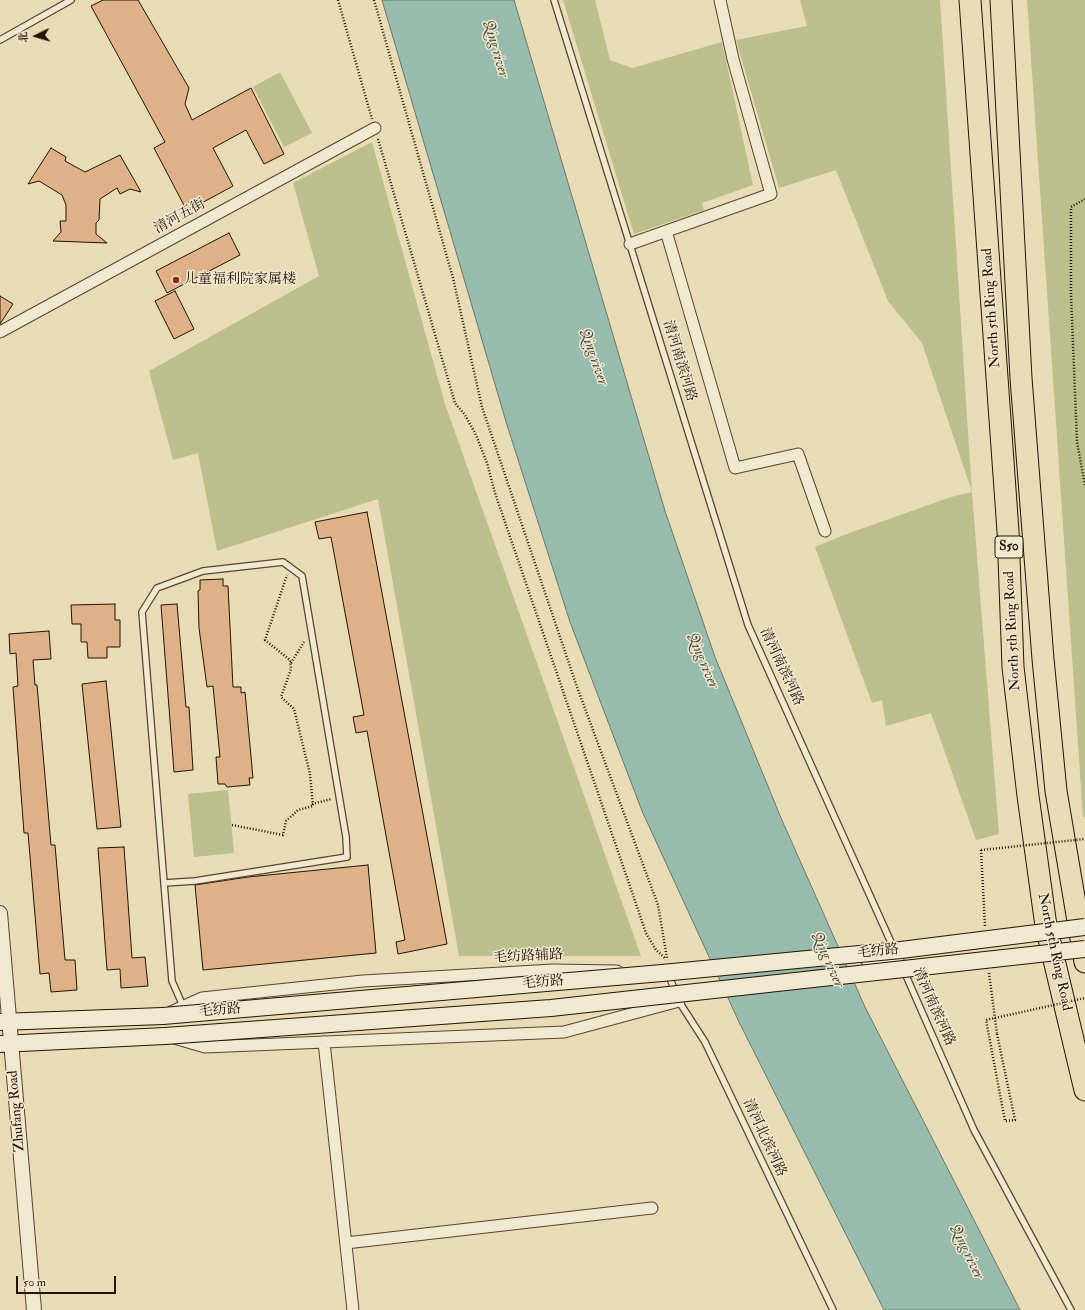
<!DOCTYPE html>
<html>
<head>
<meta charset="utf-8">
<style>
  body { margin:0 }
  #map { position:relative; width:1085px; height:1310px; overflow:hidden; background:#e9dbb6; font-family:"IM FELL Double Pica","Noto Serif SC",serif }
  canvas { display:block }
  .north { position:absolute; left:16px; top:16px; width:40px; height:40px; -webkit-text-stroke:3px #f1e8d0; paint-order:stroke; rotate:265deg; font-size:11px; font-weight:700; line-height:16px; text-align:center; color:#231405 }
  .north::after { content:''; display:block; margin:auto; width:14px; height:18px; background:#231405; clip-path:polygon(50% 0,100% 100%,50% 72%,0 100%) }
  .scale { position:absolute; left:16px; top:1276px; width:100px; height:18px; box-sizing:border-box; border:2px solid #231405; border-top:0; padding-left:5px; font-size:12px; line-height:14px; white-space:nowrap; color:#231405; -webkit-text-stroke:3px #f1e8d0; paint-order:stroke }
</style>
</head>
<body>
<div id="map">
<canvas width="1085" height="1310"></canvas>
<div class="north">北</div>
<div class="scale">50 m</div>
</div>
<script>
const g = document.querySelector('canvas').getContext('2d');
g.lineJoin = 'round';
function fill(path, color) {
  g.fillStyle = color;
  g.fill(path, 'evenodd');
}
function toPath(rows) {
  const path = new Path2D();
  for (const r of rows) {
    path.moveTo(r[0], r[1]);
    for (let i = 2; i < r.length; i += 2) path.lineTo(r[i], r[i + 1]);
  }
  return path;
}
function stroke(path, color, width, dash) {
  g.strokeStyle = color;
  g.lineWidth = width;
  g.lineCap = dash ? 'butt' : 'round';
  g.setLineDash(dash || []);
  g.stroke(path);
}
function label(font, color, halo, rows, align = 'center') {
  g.font = font + ' "IM FELL Double Pica","Noto Serif SC",serif';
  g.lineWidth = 3;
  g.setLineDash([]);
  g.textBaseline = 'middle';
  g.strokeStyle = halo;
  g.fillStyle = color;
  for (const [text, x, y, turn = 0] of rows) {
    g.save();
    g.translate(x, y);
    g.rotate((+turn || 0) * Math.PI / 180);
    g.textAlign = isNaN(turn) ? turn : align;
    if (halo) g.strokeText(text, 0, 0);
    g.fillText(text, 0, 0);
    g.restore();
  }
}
const green = toPath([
  [563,0,595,0,610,60,632,68,722,42,753,185,702,203,704,210,634,234],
  [800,0,940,0,972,493,999,834,976,840,931,713,886,726,882,700,872,703,815,547,844,535,951,497,972,492,922,343,888,301,836,170,779,188,736,40,807,26],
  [1027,0,1085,0,1085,817,1083,817],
  [280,72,312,133,284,147,253,87],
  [372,142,445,404,641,956,459,956,378,499,217,551,198,453,173,460,149,371,319,276,293,183],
  [228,790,234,853,194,857,188,794]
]);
const water = toPath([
  [382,0,514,0,665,511,715,657,781,818,865,1007,1020,1310,884,1310,739,1022,642,811,570,622,507,425,382,0]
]);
const building = toPath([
  [103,0,138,0,189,88,185,104,192,120,251,88,284,154,264,164,246,130,213,148,233,186,187,211,154,148,165,142,91,6,103,0],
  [51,148,66,157,65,161,85,172,120,155,141,192,130,189,120,194,117,188,100,199,99,220,96,223,96,234,107,243,53,241,61,232,60,221,66,221,66,205,62,195,39,181,28,184,51,148],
  [229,233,240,255,167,293,156,271,229,233],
  [175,291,194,329,174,339,155,301,175,291],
  [0,296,13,304,0,324,0,296],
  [367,512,447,944,398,954,396,942,405,940,367,731,356,733,353,717,364,715,331,537,319,539,315,522,367,512],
  [223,579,223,586,228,586,233,687,241,687,241,693,245,692,253,778,249,778,250,785,227,787,225,784,218,784,216,757,220,757,213,686,207,687,199,628,198,591,200,590,200,580,223,579],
  [115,604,115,620,120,620,120,647,107,647,107,658,88,658,87,642,81,642,81,624,72,624,71,605,115,604],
  [177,604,186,707,189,707,193,770,174,772,161,605,177,604],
  [49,631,51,659,33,660,35,685,37,685,51,845,55,845,65,960,75,960,77,990,51,992,49,973,40,974,28,833,24,833,13,687,18,686,16,653,10,654,9,634,49,631],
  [106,681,121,827,97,829,82,684,106,681],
  [124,847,132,958,145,957,148,986,121,988,120,969,107,970,98,848,124,847],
  [368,865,376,953,203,970,195,885,248,877,368,865]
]);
const path = toPath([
  [338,0,372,119],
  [374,0,453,278,482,407,577,687,658,905,667,958],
  [378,139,455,403,465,415,476,435,487,463,495,493,646,933,656,950,666,959],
  [1085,199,1071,207,1071,295,1077,442,1085,485],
  [291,663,304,642],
  [312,804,331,799],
  [232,825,283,835,286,821,298,810,313,806,310,774,294,709,281,697,291,669,290,660,265,640,287,575],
  [981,850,985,926],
  [989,973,997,1034]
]);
const service = toPath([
  [554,0,748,625,894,949],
  [0,40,71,0],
  [164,883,195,881,347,857,346,837,302,576,283,562,203,571,157,588,142,612,164,883,172,981,183,1006],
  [904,971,974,1130,1071,1310],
  [670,978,675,992],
  [678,1000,705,1042,833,1310]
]);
const minor = toPath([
  [666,231,735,468,798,454,825,531],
  [630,244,771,194,733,59,720,0],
  [0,332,375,128],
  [867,961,898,959],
  [171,1012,202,998,363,981,553,970,617,971],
  [174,1038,205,1047,564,1032,679,1001],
  [324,1042,353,1310],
  [346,1243,652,1208]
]);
const tertiary = toPath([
  [0,913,34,1310]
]);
const secondary = toPath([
  [0,1022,163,1016],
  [0,1044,165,1036]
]);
const motorway = toPath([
  [970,0,1008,531,1013,667,1028,796,1046,926,1085,1090],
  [1001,0,1021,378,1043,659,1056,791,1085,962]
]);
const pathBridge = toPath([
  [981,850,1085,839],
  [997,1034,1015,1120,1005,1121,986,1020,1085,998]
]);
const secondaryBridge = toPath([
  [163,1016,662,973,901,950,1085,927],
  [165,1036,551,1008,1085,949]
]);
const markers = [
  [176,280,4,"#8f2418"]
];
const shields = [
  [1009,547,28]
];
const shieldNames = [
  ["S50",1009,547]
];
const streetNames = [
  ["清河五街",180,217,-29],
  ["North 5th Ring Road",992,308,-94],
  ["清河南滨河路",679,361,73],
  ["North 5th Ring Road",1013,631,-93],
  ["清河南滨河路",781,667,65],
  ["毛纺路",878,952,-6],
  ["North 5th Ring Road",1054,952,78],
  ["毛纺路辅路",528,957,-3],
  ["毛纺路",543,983,-5],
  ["清河南滨河路",933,1007,66],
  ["毛纺路",220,1011,-5],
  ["Zhufang Road",17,1111,-95],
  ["清河北滨河路",764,1138,65]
];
const poiNames = [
  ["儿童福利院家属楼",184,280]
];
const waterNames = [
  ["Qing river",495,49,74],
  ["Qing river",593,357,71],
  ["Qing river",702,661,67],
  ["Qing river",827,960,66],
  ["Qing river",966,1252,64]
];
fill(green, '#babf8c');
fill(water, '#97bbad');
stroke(water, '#69786a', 1);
fill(building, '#deb187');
stroke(building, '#231405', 1);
stroke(service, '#544631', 8);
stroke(minor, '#544631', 13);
stroke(tertiary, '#544631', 16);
stroke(secondary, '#231405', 18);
stroke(motorway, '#231405', 23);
stroke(path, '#231405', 2.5, [1, 2]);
stroke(service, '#f1e8d0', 5.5);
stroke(minor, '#f1e8d0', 11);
stroke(tertiary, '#f1e8d0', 14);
stroke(secondary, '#f1e8d0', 16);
stroke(motorway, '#e9dbb6', 21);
stroke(secondaryBridge, '#231405', 18, []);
stroke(pathBridge, '#231405', 2.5, [1, 2]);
stroke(secondaryBridge, '#f1e8d0', 16);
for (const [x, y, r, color] of markers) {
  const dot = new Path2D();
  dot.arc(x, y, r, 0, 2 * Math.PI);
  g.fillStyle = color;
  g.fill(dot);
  stroke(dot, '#f1e8d0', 1.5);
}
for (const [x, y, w] of shields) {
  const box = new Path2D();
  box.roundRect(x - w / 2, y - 11, w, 22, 3);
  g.fillStyle = '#f1e8d0';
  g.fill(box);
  stroke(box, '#231405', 1);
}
label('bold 13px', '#231405', null, shieldNames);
label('14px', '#231405', '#f1e8d0', streetNames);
label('14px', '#231405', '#f1e8d0', poiNames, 'left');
label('italic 15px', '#4c4e40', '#f1e8d0', waterNames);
</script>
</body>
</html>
